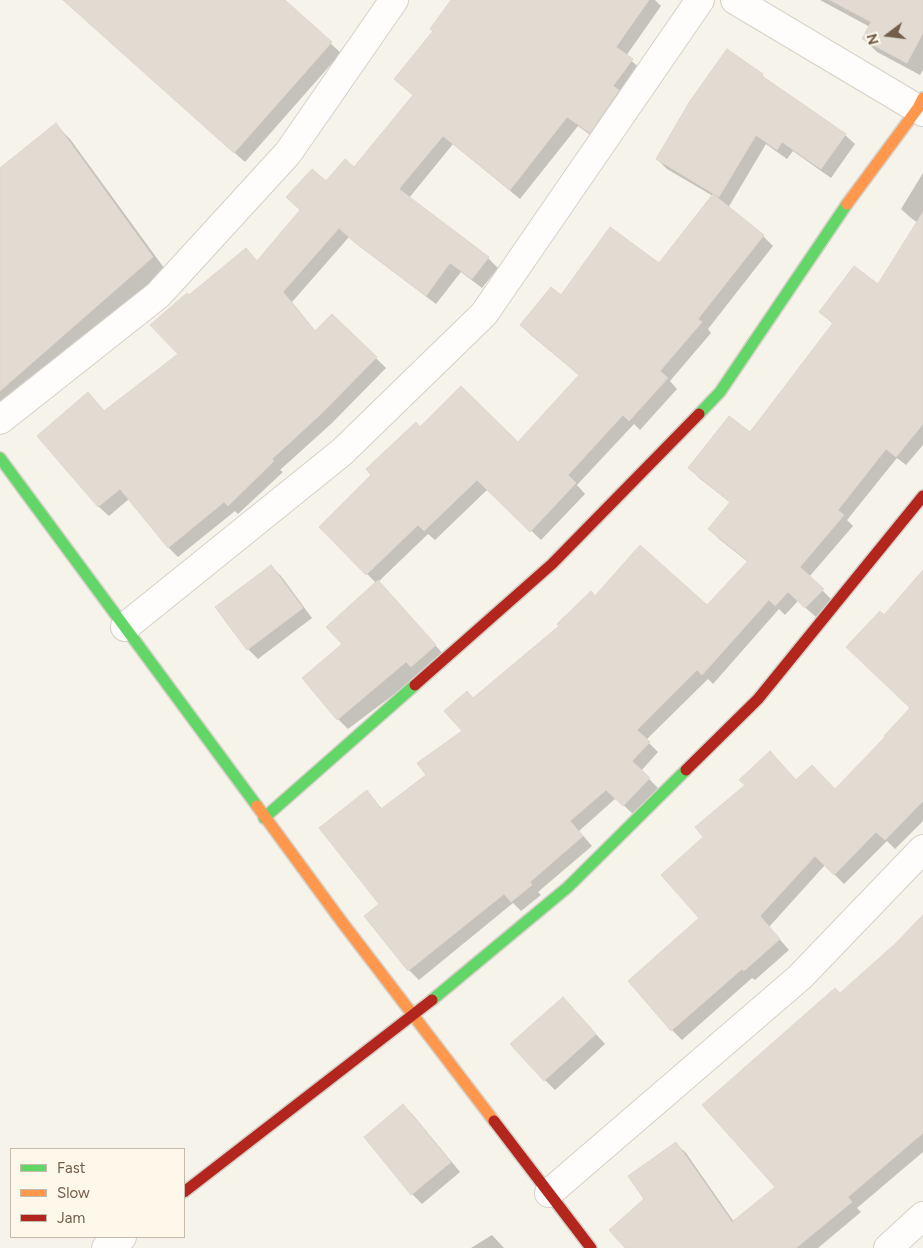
<!DOCTYPE html>
<html>
<head>
<meta charset="utf-8">
<style>
  body { margin:0 }
  #map { position:relative; width:923px; height:1248px; overflow:hidden; background:#f6f3ea; font-family:Figtree,sans-serif }
  canvas { display:block }
  .legend { position:absolute; left:10px; top:1148px; width:175px; height:90px; box-sizing:border-box; background:#fef8eb; border:1px solid #c6baab; margin:0; padding:6px 9px; list-style:none; font-size:15px; color:#735d4b }
  .legend li { display:flex; align-items:center; gap:10px; height:25px }
  .legend b { width:25px; border:1px solid #c6baab }
  .north { position:absolute; left:863px; top:10px; width:50px; height:50px; -webkit-text-stroke:4px #fef8eb; paint-order:stroke; rotate:255deg; font-size:14px; font-weight:700; line-height:20px; text-align:center; color:#735d4b }
  .north::after { content:''; display:block; margin:auto; width:18px; height:22px; background:#735d4b; clip-path:polygon(50% 0,100% 100%,50% 72%,0 100%) }
</style>
</head>
<body>
<div id="map">
<canvas width="923" height="1248"></canvas>
<ul class="legend">
<li><b style="height:6px;background:#63d668"></b>Fast</li>
<li><b style="height:6px;background:#ff974d"></b>Slow</li>
<li><b style="height:6px;background:#b3261e"></b>Jam</li>
</ul>
<div class="north">N</div>
</div>
<script>
const g = document.querySelector('canvas').getContext('2d');
g.lineJoin = 'round';
function fill(path, color) {
  g.fillStyle = color;
  g.fill(path, 'evenodd');
}
function toPath(rows) {
  const path = new Path2D();
  for (const r of rows) {
    path.moveTo(r[0], r[1]);
    for (let i = 2; i < r.length; i += 2) path.lineTo(r[i], r[i + 1]);
  }
  return path;
}
function stroke(path, color, width, dash) {
  g.strokeStyle = color;
  g.lineWidth = width;
  g.lineCap = dash ? 'butt' : 'round';
  g.setLineDash(dash || []);
  g.stroke(path);
}
const shadow = toPath([
  [64,0,283,0,341,53,245,162],
  [452,0,655,0,661,6,626,56,642,70,600,142,578,126,520,199,453,144,409,198,488,258,498,268,482,288,461,272,436,304,366,251,349,237,292,302,316,332,332,315,386,368,332,423,280,470,283,472,238,514,235,511,178,557,168,547,129,499,109,516,99,507,39,436,98,404,105,412,179,354,189,297,257,262,326,183,354,169,414,96,396,79,434,31],
  [820,0,923,0,923,70,920,75,877,52,864,39,870,27],
  [762,75,769,82,845,135,855,144,831,178,793,151,787,159,766,144,728,208,763,236,773,246,708,329,711,333,670,381,677,389,640,430,634,424,577,485,585,494,541,540,488,489,435,540,428,534,378,582,445,656,348,729,338,719,304,678,343,644,377,584,321,527,420,428,518,444,580,376,531,335,521,325,561,297,659,265,713,196,667,169,657,159],
  [56,125,70,139,167,272,0,412,0,169],
  [923,173,923,445,906,465,897,458,847,520,853,526,809,577,832,600,816,617,798,601,785,615,779,609,713,684,708,679,646,740,658,752,641,771,659,789,634,815,616,798,579,831,592,846,538,892,541,895,521,911,513,903,419,980,409,970,366,916,380,904,367,792,383,810,427,776,464,732,474,699,596,597,707,607,748,562,719,539,710,529,731,503,699,478,690,468,750,434,833,324,821,312,879,286,918,223,911,218,901,209],
  [271,566,281,576,312,618,258,659,248,649,217,607],
  [923,588,923,821,895,849,887,841,844,884,825,865,769,927,789,950,755,980,752,978,682,1040,672,1030,701,918,797,781,835,791,912,709,884,617],
  [923,917,923,1152,857,1208,861,1212,818,1248,627,1248,646,1200,676,1144,686,1153,734,1222,777,1187,840,994,897,944],
  [572,1008,605,1044,555,1090,545,1080],
  [403,1106,413,1115,460,1172,422,1204,412,1194,366,1138],
  [492,1235,504,1248,471,1248]
]);
const building = toPath([
  [63,0,285,0,332,42,234,153,63,0],
  [451,0,649,0,616,47,633,59,613,86,619,90,590,133,567,117,510,190,443,136,399,189,489,257,472,279,450,263,426,296,354,242,339,228,283,292,315,331,332,314,377,357,322,413,272,459,274,461,228,506,224,502,168,548,120,489,98,507,37,436,88,392,104,411,178,354,150,325,187,293,189,295,246,248,257,261,300,210,286,197,312,169,326,181,345,159,354,167,413,95,394,79,433,31,430,29,451,0],
  [830,0,923,0,923,33,907,63,862,39,871,22,830,0],
  [727,49,763,74,762,76,846,134,821,169,782,142,777,150,756,135,719,197,656,159,690,101,727,49],
  [56,123,153,257,0,391,0,168,56,123],
  [713,194,764,235,698,319,702,322,660,371,668,378,629,421,623,415,568,475,576,483,530,532,477,480,424,531,418,525,366,575,319,527,371,475,366,469,416,422,420,427,461,386,518,442,579,375,520,325,551,287,561,295,610,227,659,263,713,194],
  [923,212,923,424,896,457,886,449,838,510,844,515,800,567,824,589,805,608,788,592,775,606,769,600,702,675,697,670,637,730,650,742,632,761,650,778,623,806,606,790,570,821,583,836,530,882,532,885,511,902,504,894,408,971,364,916,379,904,319,828,367,790,381,809,426,775,417,763,462,731,444,711,467,691,473,698,559,626,557,624,591,591,595,596,640,545,707,605,748,561,708,529,730,502,688,468,729,416,750,432,833,323,819,312,854,266,878,284,923,212],
  [271,565,303,608,247,650,215,607,271,565],
  [923,570,923,801,885,840,876,832,834,875,815,856,760,916,780,939,744,971,742,969,671,1031,628,981,699,918,661,875,703,837,695,827,745,785,739,780,770,751,796,780,812,765,835,789,885,737,884,736,910,708,846,647,880,611,884,615,923,570],
  [378,580,436,645,411,667,406,662,337,720,302,678,342,644,326,627,378,580],
  [923,915,923,1133,848,1197,852,1202,796,1248,625,1248,609,1230,644,1199,628,1176,676,1142,732,1222,775,1187,702,1105,835,988,840,993,896,943,923,915],
  [563,997,596,1034,544,1081,510,1044,563,997],
  [403,1104,451,1162,411,1195,364,1137,403,1104]
]);
const street = toPath([
  [735,0,923,112],
  [0,420,158,295,288,153,394,0],
  [125,627,342,452,484,314,700,0],
  [549,1193,800,977,923,849],
  [106,1248,122,1237],
  [888,1248,923,1216]
]);
const fast = toPath([
  [699,414,720,392,847,204],
  [0,458,257,806],
  [264,818,415,685],
  [432,1000,568,887,686,770]
]);
const slow = toPath([
  [847,204,918,108,923,98],
  [257,806,342,922,494,1121]
]);
const jam = toPath([
  [415,685,552,564,699,414],
  [686,770,758,699,923,496],
  [494,1121,591,1248],
  [184,1192,432,1000]
]);
fill(shadow, '#0003');
fill(building, '#e2dbd2');
stroke(building, '#dfd6cc', 1);
stroke(street, '#d5d0c8', 30);
stroke(fast, '#d6d0c8', 14);
stroke(slow, '#d6d0c8', 14);
stroke(jam, '#d6d0c8', 14);
stroke(street, '#fefdfc', 28);
stroke(fast, '#63d668', 11);
stroke(slow, '#ff974d', 11);
stroke(jam, '#b3261e', 11);
</script>
</body>
</html>
